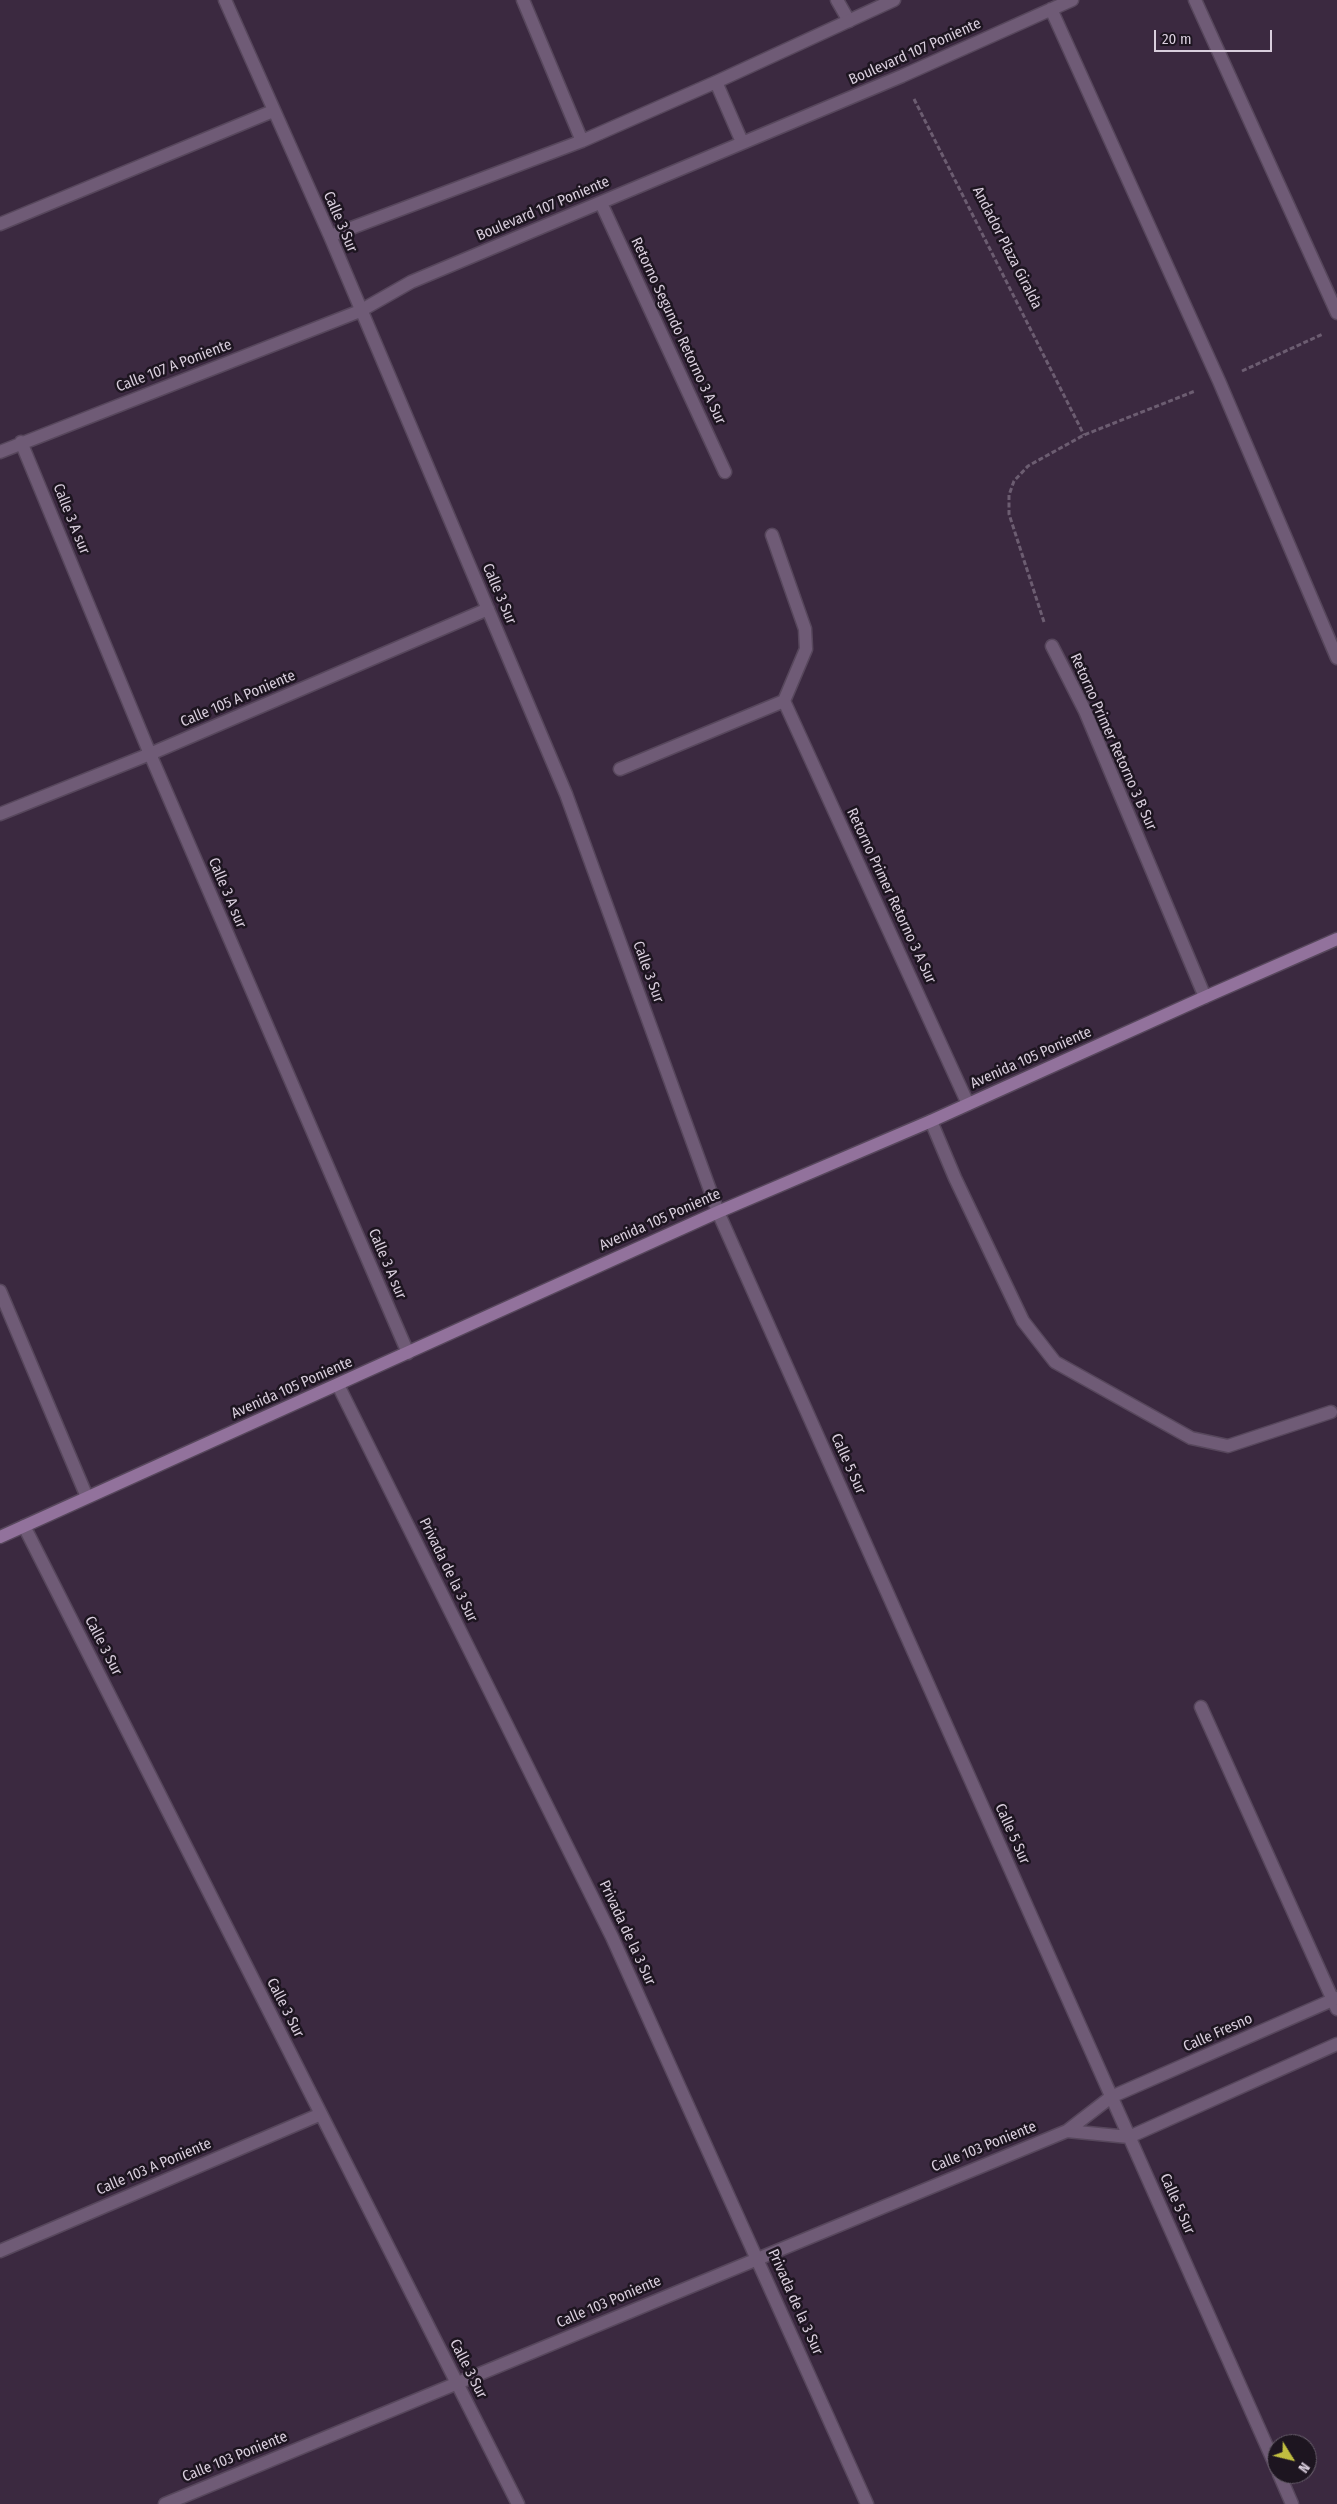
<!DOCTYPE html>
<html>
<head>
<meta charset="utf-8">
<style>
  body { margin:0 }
  #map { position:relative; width:1337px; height:2504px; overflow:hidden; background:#3b2940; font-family:"Fira Sans Condensed",sans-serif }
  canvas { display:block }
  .north { position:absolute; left:1267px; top:2434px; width:50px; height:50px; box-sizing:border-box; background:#1d1520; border:1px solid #685f6c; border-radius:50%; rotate:126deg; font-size:14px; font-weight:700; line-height:20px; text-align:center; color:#d9cedd }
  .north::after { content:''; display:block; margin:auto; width:18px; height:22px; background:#c1be40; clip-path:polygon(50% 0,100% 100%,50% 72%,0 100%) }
  .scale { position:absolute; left:1154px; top:30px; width:118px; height:22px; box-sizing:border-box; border:2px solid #d9cedd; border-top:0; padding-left:6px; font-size:15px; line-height:18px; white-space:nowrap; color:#d9cedd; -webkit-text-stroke:4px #1d1520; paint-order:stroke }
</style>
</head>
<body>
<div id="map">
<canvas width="1337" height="2504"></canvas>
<div class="north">N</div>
<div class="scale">20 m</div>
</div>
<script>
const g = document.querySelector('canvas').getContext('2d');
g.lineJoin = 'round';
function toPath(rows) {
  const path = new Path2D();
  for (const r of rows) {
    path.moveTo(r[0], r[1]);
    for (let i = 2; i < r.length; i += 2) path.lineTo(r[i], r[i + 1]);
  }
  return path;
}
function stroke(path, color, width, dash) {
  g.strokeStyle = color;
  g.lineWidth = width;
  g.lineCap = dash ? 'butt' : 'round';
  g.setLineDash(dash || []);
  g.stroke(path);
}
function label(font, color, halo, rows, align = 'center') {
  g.font = font + ' "Fira Sans Condensed",sans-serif';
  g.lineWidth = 5;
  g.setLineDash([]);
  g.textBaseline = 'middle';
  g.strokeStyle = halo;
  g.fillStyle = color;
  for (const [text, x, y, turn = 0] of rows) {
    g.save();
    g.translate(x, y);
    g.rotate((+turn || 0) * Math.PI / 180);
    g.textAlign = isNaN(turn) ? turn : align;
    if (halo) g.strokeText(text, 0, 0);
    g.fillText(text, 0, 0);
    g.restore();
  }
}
const path = toPath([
  [914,99,1084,435],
  [1242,371,1323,334],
  [1044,622,1009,514,1009,495,1014,481,1028,466,1084,435,1195,391]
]);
const lane = toPath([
  [837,0,849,21]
]);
const street = toPath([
  [225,0,330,236,566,794,718,1212,1277,2469],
  [523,0,582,141],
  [1195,0,1337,313],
  [1051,9,1219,381,1337,658],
  [716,82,742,142],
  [601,203,725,472],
  [0,224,273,111],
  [330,236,582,141,716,82,894,0],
  [21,442,150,754,408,1353],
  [0,452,360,311,411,282,902,76,1072,0],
  [772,535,805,629,806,649,784,701],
  [1052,646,1085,711,1205,997],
  [784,701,968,1104],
  [620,769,784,701],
  [0,814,150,754,488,609],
  [931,1121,955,1178,1023,1321,1055,1362,1191,1438,1228,1446,1331,1412],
  [0,1291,87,1497],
  [338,1385,612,1937,867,2504],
  [24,1526,518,2504],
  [1201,1707,1337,2009],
  [1067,2131,1129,2137,1337,2044],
  [0,2251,321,2114],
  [1279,2474,1292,2504],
  [165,2504,1067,2131,1111,2097,1337,1998]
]);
const secondary = toPath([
  [0,1537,718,1212,931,1121,1205,997,1337,939]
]);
const streetNames = [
  ["Boulevard 107 Poniente",915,52,-24],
  ["Boulevard 107 Poniente",543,209,-23],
  ["Calle 3 Sur",340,222,67],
  ["Andador Plaza Giralda",1007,248,63],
  ["Retorno Segundo Retorno 3 A Sur",678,331,65],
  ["Calle 107 A Poniente",174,366,-21],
  ["Calle 3 A sur",71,519,68],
  ["Calle 3 Sur",499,594,67],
  ["Calle 105 A Poniente",238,699,-23],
  ["Retorno Primer Retorno 3 B Sur",1113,742,66],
  ["Calle 3 A sur",227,893,67],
  ["Retorno Primer Retorno 3 A Sur",891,896,65],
  ["Calle 3 Sur",648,972,70],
  ["Avenida 105 Poniente",1031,1058,-24],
  ["Avenida 105 Poniente",660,1220,-24],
  ["Calle 3 A sur",387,1264,67],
  ["Avenida 105 Poniente",292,1388,-24],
  ["Calle 5 Sur",848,1464,66],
  ["Privada de la 3 Sur",448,1570,64],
  ["Calle 3 Sur",103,1646,63],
  ["Calle 5 Sur",1012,1834,66],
  ["Privada de la 3 Sur",627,1933,65],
  ["Calle 3 Sur",285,2008,63],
  ["Calle Fresno",1218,2033,-24],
  ["Calle 103 Poniente",984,2147,-22],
  ["Calle 103 A Poniente",154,2167,-23],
  ["Calle 5 Sur",1177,2204,66],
  ["Calle 103 Poniente",609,2302,-23],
  ["Privada de la 3 Sur",795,2302,66],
  ["Calle 3 Sur",468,2369,63],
  ["Calle 103 Poniente",235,2457,-22]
];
stroke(lane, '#57475c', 15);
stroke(street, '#57475c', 15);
stroke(secondary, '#57475c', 15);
stroke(path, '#6c5d71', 3, [5, 2.5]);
stroke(lane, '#6f5b76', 12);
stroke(street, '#6f5b76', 12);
stroke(secondary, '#92729c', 12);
label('15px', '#d9cedd', '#1d1520', streetNames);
</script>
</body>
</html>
